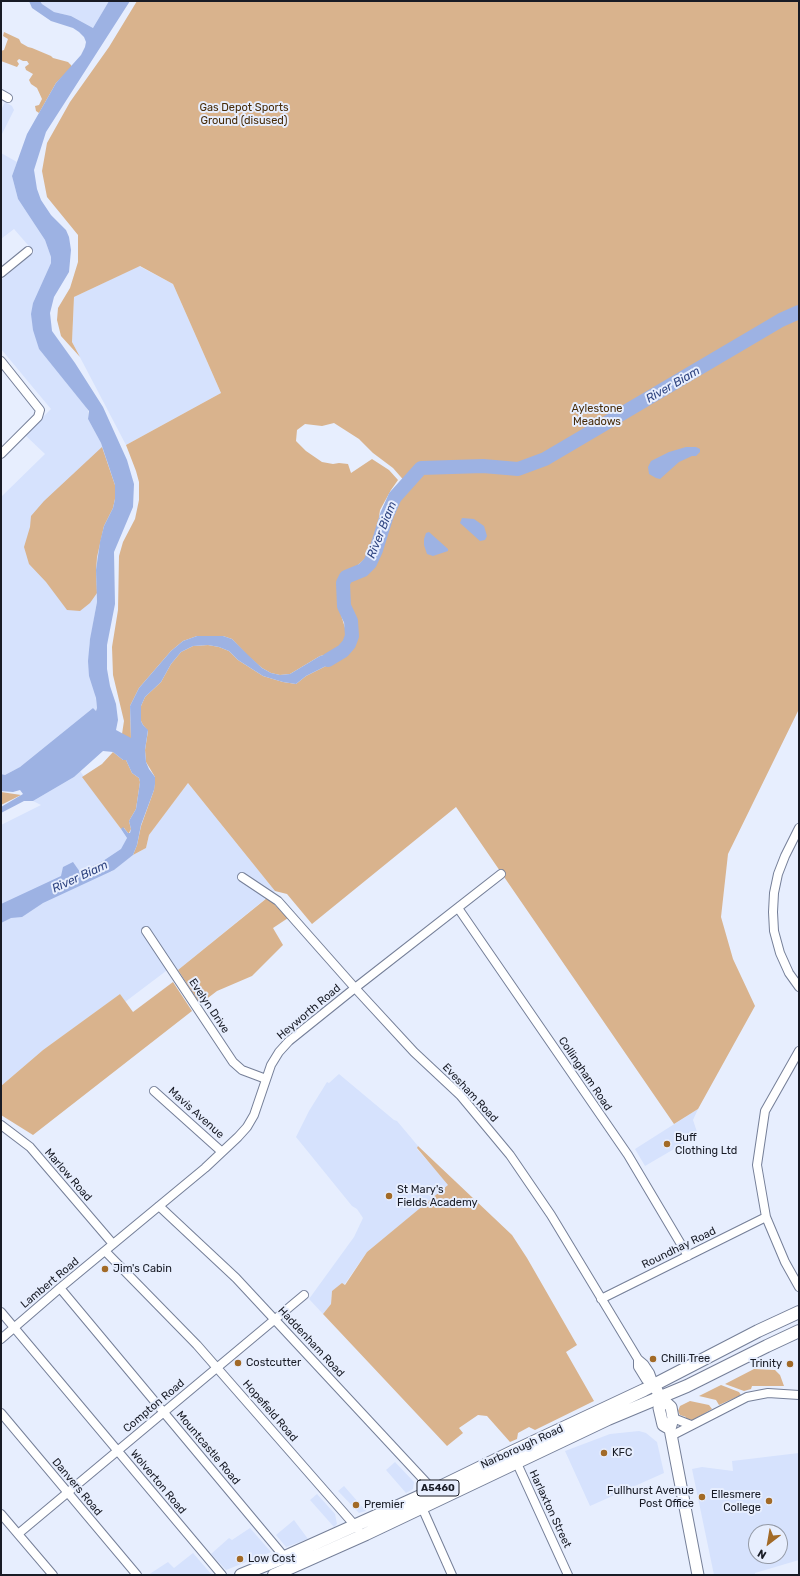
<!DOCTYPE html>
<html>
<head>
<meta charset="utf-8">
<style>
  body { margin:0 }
  #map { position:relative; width:800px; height:1576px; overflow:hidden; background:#e7eefe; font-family:Rubik,sans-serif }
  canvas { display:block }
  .frame { position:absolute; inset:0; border:2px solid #181b25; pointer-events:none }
  .north { position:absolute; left:748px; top:1524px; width:40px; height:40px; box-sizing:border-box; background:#e7eefe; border:1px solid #949aa7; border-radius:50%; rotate:211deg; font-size:11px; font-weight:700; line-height:16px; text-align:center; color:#181b25 }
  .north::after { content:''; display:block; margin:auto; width:14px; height:18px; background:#a26a27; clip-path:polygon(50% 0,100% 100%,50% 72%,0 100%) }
</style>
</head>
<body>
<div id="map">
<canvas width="800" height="1576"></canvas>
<div class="frame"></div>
<div class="north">N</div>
</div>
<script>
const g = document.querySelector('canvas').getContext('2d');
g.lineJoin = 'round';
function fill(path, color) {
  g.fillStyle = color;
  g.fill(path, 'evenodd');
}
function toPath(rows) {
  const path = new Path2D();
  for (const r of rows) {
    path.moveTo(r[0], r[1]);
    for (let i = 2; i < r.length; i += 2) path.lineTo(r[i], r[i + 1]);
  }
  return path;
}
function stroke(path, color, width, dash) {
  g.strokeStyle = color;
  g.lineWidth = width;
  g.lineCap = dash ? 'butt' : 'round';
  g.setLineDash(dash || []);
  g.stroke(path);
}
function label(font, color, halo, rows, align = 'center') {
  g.font = font + ' Rubik,sans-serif';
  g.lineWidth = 4;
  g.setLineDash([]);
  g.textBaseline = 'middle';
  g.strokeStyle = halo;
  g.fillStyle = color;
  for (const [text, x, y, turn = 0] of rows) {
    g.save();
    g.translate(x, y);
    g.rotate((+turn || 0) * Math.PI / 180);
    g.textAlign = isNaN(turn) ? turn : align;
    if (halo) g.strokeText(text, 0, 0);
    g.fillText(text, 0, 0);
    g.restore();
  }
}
const built = toPath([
  [40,1,109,1,93,28,71,16,54,12,42,4],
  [5,102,12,106,14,110,1,136,1,110],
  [1,153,17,162,12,176,18,199,45,240,51,257,51,263,33,303,32,321,39,349,85,405,88,410,88,419,101,443,107,460,96,581,97,602,89,646,97,708,96,712,93,708,20,767,5,775,1,774,1,497,45,454,25,435,51,409,1,349,1,280,34,252,14,229,1,239],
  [139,266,173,284,221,393,126,445,72,342,74,297],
  [80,771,127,838,111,872,133,855,146,848,149,835,188,783,275,891,178,970,166,971,125,1002,120,994,43,1050,1,1086,1,825,41,805,33,801,74,777],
  [339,1074,394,1120,397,1121,418,1146,417,1149,449,1185,367,1252,344,1285,332,1291,331,1304,323,1314,309,1299,354,1237,363,1218,357,1209,352,1206,296,1137,309,1111,327,1082,329,1083],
  [698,1109,693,1120,698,1135,645,1166,635,1149],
  [639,1431,646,1433,657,1442,664,1473,590,1506,565,1451,610,1434],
  [799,1453,799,1560,755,1573,755,1575,714,1575,692,1469,702,1467,733,1471,732,1461],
  [756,1532,780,1532,780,1556,756,1556],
  [395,1462,414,1482,413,1489,406,1493,386,1470],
  [344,1486,366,1511,359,1513,338,1491],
  [317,1494,335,1514,337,1524,334,1527,310,1500],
  [294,1520,308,1539,286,1547,276,1535],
  [250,1528,271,1552,226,1570,211,1554,229,1538,232,1540],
  [193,1553,212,1575,148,1575,168,1562,174,1568]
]);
const green = toPath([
  [137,1,799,1,799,709,728,854,721,917,733,959,755,1006,698,1109,674,1124,456,807,312,924,287,894,275,891,188,783,149,835,146,848,133,855,137,845,141,826,154,790,155,777,146,762,145,750,148,731,143,725,141,721,141,706,145,697,161,682,171,664,181,652,193,646,208,645,219,647,229,651,238,660,263,676,283,682,296,684,306,676,330,664,349,644,352,636,351,621,344,606,343,583,346,577,363,570,370,563,376,550,387,515,395,497,407,484,393,468,373,453,359,439,334,423,322,426,305,424,297,430,296,441,306,451,322,462,333,464,339,463,348,464,351,473,372,459,389,470,398,480,391,490,380,510,376,539,369,555,338,583,339,608,348,638,330,654,320,656,290,674,280,675,271,673,262,668,248,656,232,639,223,636,197,636,183,641,171,651,139,688,130,706,131,739,122,734,124,721,113,675,112,647,118,610,119,556,123,542,135,519,139,500,139,482,136,471,126,445,221,393,173,284,140,266,74,297,72,342,80,357,61,336,57,320,58,308,70,288,78,262,78,235,47,197,42,171,47,143,70,102,109,47],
  [4,32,19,39,21,43,28,47,32,48,51,56,53,58,68,62,71,65,72,67,56,83,39,113,36,111,35,106,39,105,42,99,37,88,31,84,29,80,33,74,26,70,25,67,29,64,27,61,23,61,19,59,17,61,19,64,17,67,1,61,1,51,4,50,8,39,3,36],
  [102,447,115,485,115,499,113,508,104,526,97,557,96,570,97,593,90,603,80,611,67,610,46,582,29,564,24,547,30,527,31,516,44,501],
  [113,752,123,760,126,760,132,773,139,778,140,782,136,809,129,821,131,829,129,833,128,833,124,828,121,829,82,777,102,764],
  [1,792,21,795,1,805],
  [267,898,269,899,288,918,273,928,283,945,252,976,217,991,200,1004,178,970],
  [173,982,192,1011,33,1135,1,1115,1,1086,43,1050,120,994,133,1012],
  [418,1146,512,1235,527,1258,577,1345,566,1352,594,1401,535,1430,529,1427,518,1433,517,1439,510,1442,487,1416,478,1415,459,1428,463,1433,447,1446,323,1314,331,1304,332,1291,342,1283,345,1285,367,1252,448,1185,417,1148],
  [754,1369,775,1370,780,1375,784,1386,752,1386,751,1389,744,1391,725,1384],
  [721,1385,739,1392,741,1395,719,1405,716,1400,699,1396],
  [690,1401,709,1405,712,1409,693,1420,685,1419,686,1417,680,1415,678,1411,680,1406]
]);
const water = toPath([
  [29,1,40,1,42,4,54,12,71,16,93,28,109,1,130,1,46,132,34,170,37,189,41,200,51,215,66,230,69,237,71,250,69,272,54,297,50,313,52,331,75,363,103,407,127,460,134,484,133,507,114,552,115,604,107,645,107,669,110,686,116,704,118,720,116,730,131,738,130,706,139,688,171,651,183,641,197,636,223,636,232,639,248,655,262,668,271,673,280,675,290,674,320,656,343,651,330,664,306,676,296,684,283,682,263,676,238,660,229,651,219,647,208,645,193,646,181,652,171,664,161,682,145,697,141,706,141,721,143,725,148,730,145,750,146,762,149,769,155,777,155,784,154,790,141,825,137,845,133,855,114,870,43,903,22,917,11,918,1,923,1,904,61,876,63,867,73,862,80,872,103,861,121,849,127,838,121,829,123,827,128,833,130,833,131,829,129,821,136,809,140,782,139,778,132,773,126,760,123,760,113,752,103,751,74,777,33,801,24,801,1,813,1,807,23,794,20,790,13,792,1,791,1,774,5,775,20,767,93,708,96,711,97,708,96,698,89,676,88,661,90,639,97,602,96,570,100,542,104,526,113,508,115,499,115,485,101,443,88,419,89,411,39,349,33,330,31,314,33,303,51,263,51,257,45,240,18,199,12,176,27,134,56,83,81,55,85,47,86,42,84,37,79,32,73,28,51,21,32,8],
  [686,447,696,447,700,449,700,452,696,456,692,456,679,462,660,479,656,478,649,474,648,467,651,461,669,452],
  [462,518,474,519,484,526,487,536,485,540,480,541,460,523],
  [429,532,448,549,448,551,433,556,427,554,424,545,424,539,426,533]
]);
const river = toPath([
  [328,660,343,651,349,644,352,636,351,621,344,606,343,583,346,577,363,570,370,563,376,550,387,515,395,497,421,468,483,466,518,469,545,459,781,320,799,312]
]);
const street = toPath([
  [1,94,8,98],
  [1,273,28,251],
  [1,361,40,410,38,417,1,454],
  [799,828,785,856,778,874,774,893,773,912,774,931,780,953,789,973,799,987],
  [242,877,278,901,355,988,414,1052,460,1095,510,1155,551,1215,638,1359,644,1364,650,1373,654,1384],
  [458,908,628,1155,688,1256],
  [146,931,233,1062,242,1070,266,1079],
  [799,1051,765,1111,757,1165,766,1217,785,1262,799,1287],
  [154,1091,222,1152],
  [1,1125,30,1147,113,1244],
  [159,1206,236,1278,436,1493],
  [105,1251,197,1345,358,1529],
  [60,1288,287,1560],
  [601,1299,766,1217],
  [1,1312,222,1575],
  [1,1339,60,1288,205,1168,238,1137,247,1127,254,1115,271,1065,279,1052,289,1041,355,988,501,874],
  [638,1359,638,1367,646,1380,654,1384],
  [1,1413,137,1575],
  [673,1418,691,1425],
  [671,1436,747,1397,768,1393,799,1395],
  [515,1459,568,1575],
  [420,1503,452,1575],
  [1,1514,53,1575],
  [18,1534,304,1295]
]);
const secondary = toPath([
  [654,1384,660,1397,671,1407,673,1418,670,1429,698,1575],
  [660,1397,659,1408,663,1425,670,1429]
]);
const primary = toPath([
  [241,1575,285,1557,434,1490,512,1452,644,1390,758,1331,799,1312],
  [274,1575,366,1534,608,1419,687,1386,767,1346,799,1331]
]);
const markers = [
  [667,1144,4,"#a26a27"],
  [389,1196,4,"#a26a27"],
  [105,1269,4,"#a26a27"],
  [653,1359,4,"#a26a27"],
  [238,1363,4,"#a26a27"],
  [790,1364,4,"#a26a27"],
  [604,1453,4,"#a26a27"],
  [702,1497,4,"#a26a27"],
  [769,1501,4,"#a26a27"],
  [356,1505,4,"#a26a27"],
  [240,1559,4,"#a26a27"]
];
const shields = [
  [438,1488,42]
];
const shieldNames = [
  ["A5460",438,1488]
];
const parkNames = [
  ["Gas Depot Sports",244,108],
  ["Ground (disused)",244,121],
  ["Aylestone",597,409],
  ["Meadows",597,422]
];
const streetNames = [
  ["Evelyn Drive",209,1006,56],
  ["Heyworth Road",309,1012,-40],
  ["Collingham Road",585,1074,56],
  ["Evesham Road",470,1093,47],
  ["Mavis Avenue",196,1113,42],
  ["Marlow Road",68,1175,49],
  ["Roundhay Road",679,1248,-26],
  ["Lambert Road",50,1283,-40],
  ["Haddenham Road",311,1342,47],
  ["Compton Road",154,1406,-40],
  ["Hopefield Road",270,1411,49],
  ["Narborough Road",522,1447,-25],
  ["Mountcastle Road",208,1448,50],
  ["Wolverton Road",158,1482,50],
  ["Danvers Road",77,1487,50],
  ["Harlaxton Street",550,1509,65]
];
const poiNames = [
  ["Buff",675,1138],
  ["Clothing Ltd",675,1151],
  ["St Mary's",397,1190],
  ["Fields Academy",397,1203],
  ["Jim's Cabin",113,1269],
  ["Chilli Tree",661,1359],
  ["Costcutter",246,1363],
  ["Trinity",782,1364,"right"],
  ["KFC",612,1453],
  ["Fullhurst Avenue",694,1491,"right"],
  ["Post Office",694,1504,"right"],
  ["Ellesmere",761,1495,"right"],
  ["College",761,1508,"right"],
  ["Premier",364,1505],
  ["Low Cost",248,1559]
];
const waterNames = [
  ["River Biam",673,385,-30],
  ["River Biam",382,530,-68],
  ["River Biam",80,877,-25]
];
fill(built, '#d6e2fd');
fill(green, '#d9b38d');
fill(water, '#9db2e3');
stroke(river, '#9db2e3', 14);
stroke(street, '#757f98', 10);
stroke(secondary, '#757f98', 13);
stroke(primary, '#757f98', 14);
stroke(street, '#fff', 8);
stroke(secondary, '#fff', 11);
stroke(primary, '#fff', 12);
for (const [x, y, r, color] of markers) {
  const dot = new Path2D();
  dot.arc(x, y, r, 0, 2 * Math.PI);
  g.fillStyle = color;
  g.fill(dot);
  stroke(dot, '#e7eefe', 1.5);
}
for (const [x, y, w] of shields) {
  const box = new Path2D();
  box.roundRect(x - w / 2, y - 8, w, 16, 3);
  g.fillStyle = '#e7eefe';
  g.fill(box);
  stroke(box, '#181b25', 1);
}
label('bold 10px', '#181b25', null, shieldNames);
label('11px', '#472b07', '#e7eefe', parkNames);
label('11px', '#181b25', '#e7eefe', streetNames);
label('11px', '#181b25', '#e7eefe', poiNames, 'left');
label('italic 12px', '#2f4480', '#e7eefe', waterNames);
</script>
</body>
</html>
